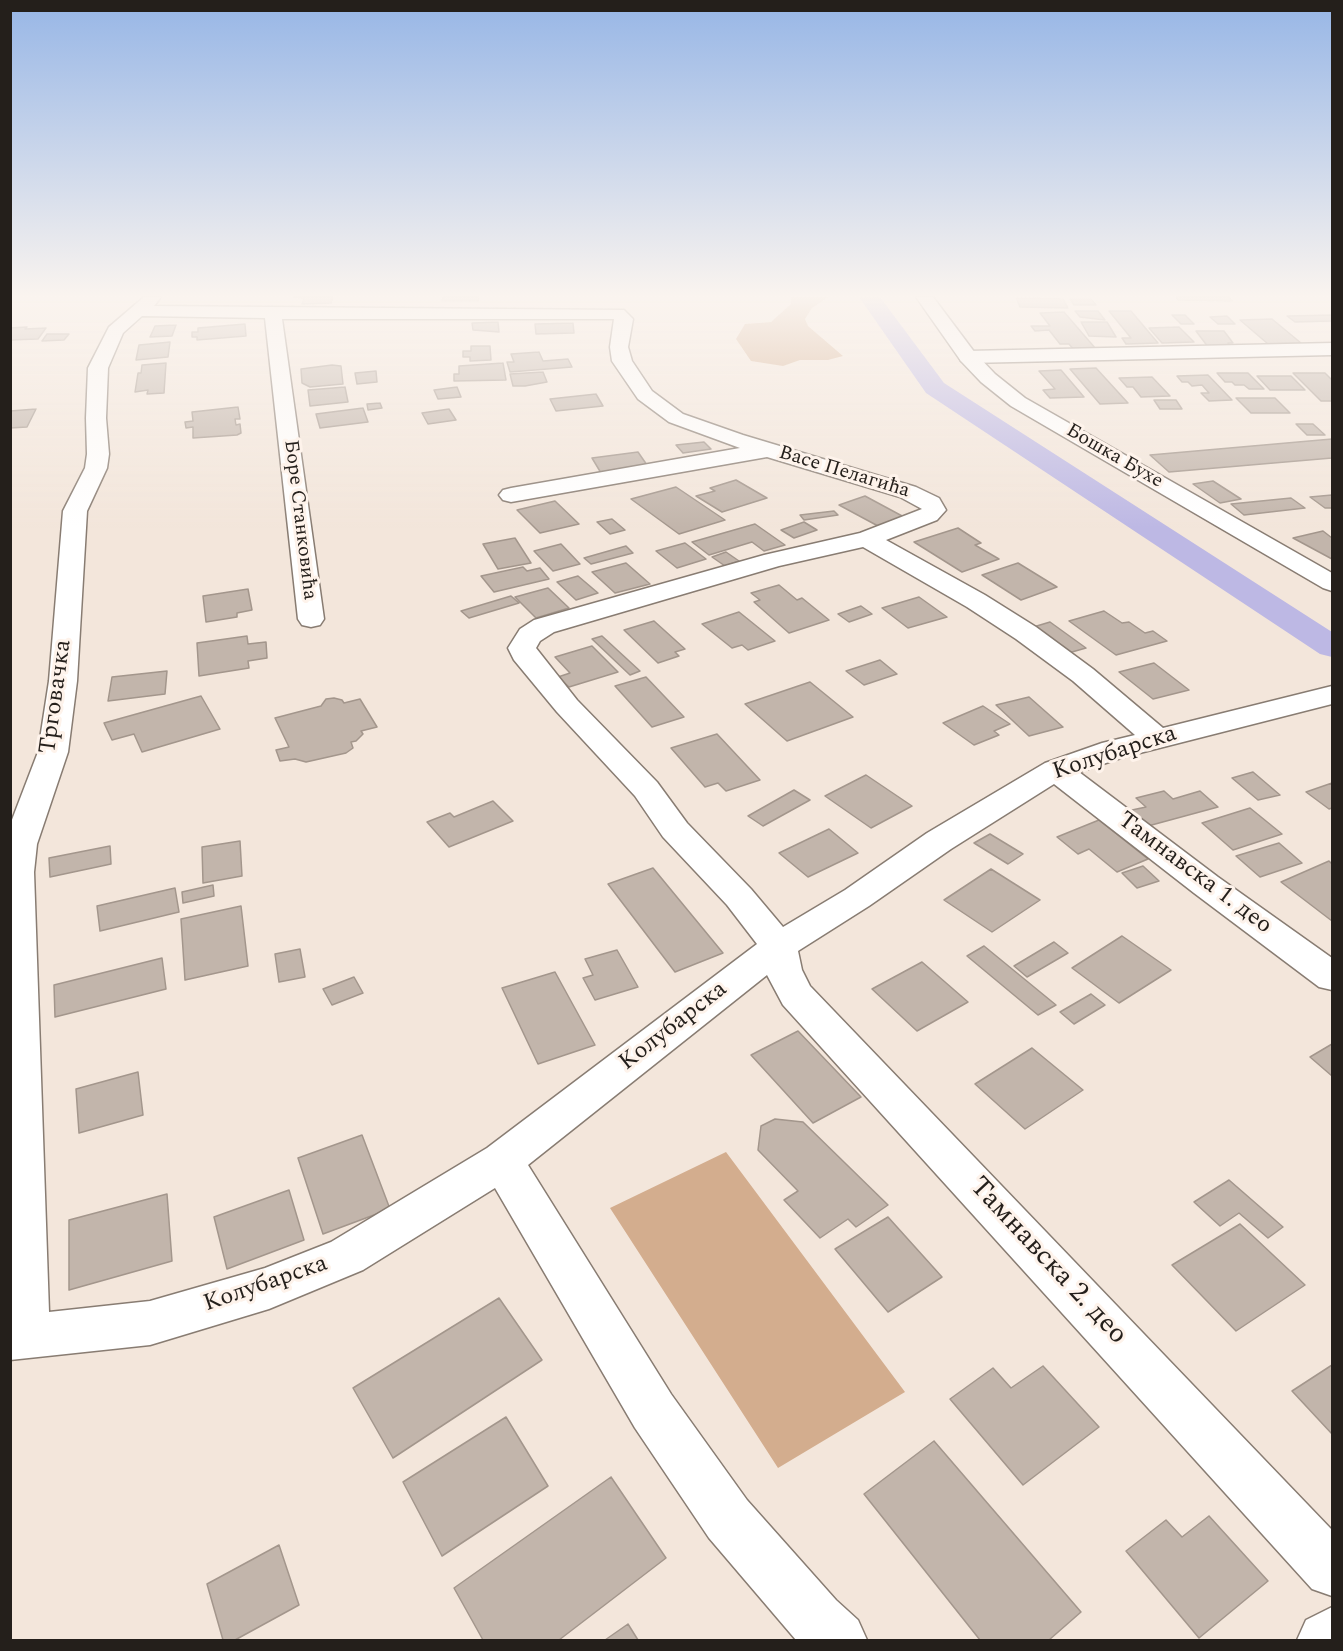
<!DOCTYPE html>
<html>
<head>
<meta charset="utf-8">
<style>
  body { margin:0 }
  #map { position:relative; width:1343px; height:1651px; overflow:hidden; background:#f3e6db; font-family:Spectral,serif }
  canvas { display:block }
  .frame { position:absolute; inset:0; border:12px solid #241f1b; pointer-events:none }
</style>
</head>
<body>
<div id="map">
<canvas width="1343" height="1651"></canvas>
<div class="frame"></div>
</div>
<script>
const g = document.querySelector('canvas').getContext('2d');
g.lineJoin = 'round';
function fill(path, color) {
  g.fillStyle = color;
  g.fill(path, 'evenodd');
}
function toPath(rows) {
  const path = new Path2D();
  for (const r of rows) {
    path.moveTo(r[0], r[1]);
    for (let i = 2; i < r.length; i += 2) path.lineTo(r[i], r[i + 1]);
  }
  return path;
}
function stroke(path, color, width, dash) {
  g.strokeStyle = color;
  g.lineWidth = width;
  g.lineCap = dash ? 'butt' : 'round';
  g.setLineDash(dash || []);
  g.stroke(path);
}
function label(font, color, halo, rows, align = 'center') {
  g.font = font + ' Spectral,serif';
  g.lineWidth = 6;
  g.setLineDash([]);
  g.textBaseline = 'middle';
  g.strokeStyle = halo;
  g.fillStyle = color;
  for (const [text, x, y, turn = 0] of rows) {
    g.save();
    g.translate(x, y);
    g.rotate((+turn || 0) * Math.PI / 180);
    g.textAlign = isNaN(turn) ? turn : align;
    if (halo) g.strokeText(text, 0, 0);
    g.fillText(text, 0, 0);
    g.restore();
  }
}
const green = toPath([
  [791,297,828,297,812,308,805,319,808,326,843,356,828,360,800,360,783,366,751,361,736,339,745,324,771,322,791,304],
  [726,1152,905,1392,778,1468,610,1208]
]);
const canal = toPath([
  [859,297,880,297,944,383,1332,632,1332,657,1320,654,926,393,859,297]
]);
const building = toPath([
  [293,297,333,297,331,303,302,304,304,298,293,297],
  [443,297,479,297,478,301,442,301,443,297],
  [1176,297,1229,297,1232,301,1178,300,1176,297],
  [1016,298,1063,299,1068,308,1020,307,1016,298],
  [1070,299,1091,299,1096,305,1074,305,1070,299],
  [1075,311,1098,311,1105,320,1080,317,1075,311],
  [1109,311,1131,311,1158,343,1126,344,1122,338,1131,338,1109,311],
  [1064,312,1096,349,1074,350,1069,344,1060,344,1049,330,1035,331,1031,326,1050,326,1040,313,1064,312],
  [1172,315,1185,315,1194,324,1181,324,1172,315],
  [1332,315,1332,321,1295,322,1287,316,1332,315],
  [1227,316,1235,324,1218,324,1210,317,1227,316],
  [1272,319,1301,343,1268,344,1240,320,1272,319],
  [498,322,499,332,473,330,472,323,498,322],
  [1081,322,1107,322,1116,337,1089,336,1081,322],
  [573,323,574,333,536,334,535,324,573,323],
  [245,324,246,336,197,340,197,337,192,337,192,332,198,332,198,328,245,324],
  [176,325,172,336,150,337,155,326,176,325],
  [27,327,25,329,46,328,38,339,10,340,10,328,27,327],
  [1179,327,1194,342,1162,343,1149,328,1179,327],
  [1196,331,1224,331,1233,343,1228,343,1231,347,1208,347,1196,331],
  [47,334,69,334,64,340,42,341,47,334],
  [170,342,168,357,136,360,139,345,170,342],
  [471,346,490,346,491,360,470,361,470,357,463,357,463,351,471,351,471,346],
  [539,352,543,361,568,359,572,367,510,372,507,362,514,362,511,354,539,352],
  [166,363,164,393,147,394,148,390,135,392,138,373,141,373,142,365,166,363],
  [503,363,506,380,454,381,454,374,459,374,459,366,503,363],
  [332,365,341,366,343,384,310,387,302,383,301,369,332,365],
  [1096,368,1128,403,1100,404,1070,369,1096,368],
  [1061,370,1084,397,1050,398,1043,390,1055,389,1039,371,1061,370],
  [376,371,377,382,357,384,355,373,376,371],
  [543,372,547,382,525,386,513,386,510,374,543,372],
  [1217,373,1248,373,1264,389,1249,389,1244,385,1235,385,1232,382,1225,382,1217,373],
  [1293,373,1325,373,1332,380,1332,401,1321,401,1293,373],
  [1208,375,1232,400,1209,401,1201,393,1209,393,1202,385,1192,386,1188,382,1182,382,1177,376,1208,375],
  [1257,376,1291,376,1305,390,1270,390,1257,376],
  [1152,377,1170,396,1141,397,1133,387,1127,387,1119,378,1152,377],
  [345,387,348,402,310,406,308,390,345,387],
  [457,387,461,397,438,399,434,390,457,387],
  [596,394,603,406,556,411,550,399,596,394],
  [1236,398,1275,398,1290,413,1251,413,1236,398],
  [1154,400,1176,400,1182,409,1160,409,1154,400],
  [380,403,382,408,368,410,367,404,380,403],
  [238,407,240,419,235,419,236,425,240,424,241,433,237,435,193,438,193,427,186,428,185,422,193,421,192,412,238,407],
  [363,408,368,422,320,428,316,414,363,408],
  [36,409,27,427,10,428,10,411,36,409],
  [449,409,456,420,428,424,422,413,449,409],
  [1296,424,1313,424,1325,435,1307,435,1296,424],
  [1332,439,1332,458,1169,472,1150,455,1332,439],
  [704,442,711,449,683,453,676,445,704,442],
  [638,452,647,465,601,473,592,458,638,452],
  [736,480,767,498,722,512,696,496,715,491,710,488,736,480],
  [1213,481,1241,499,1220,503,1193,484,1213,481],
  [676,487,725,520,679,534,631,499,676,487],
  [1332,495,1332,508,1325,508,1310,497,1332,495],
  [865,496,904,517,878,526,839,505,865,496],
  [1291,498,1305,508,1244,515,1231,504,1291,498],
  [555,501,579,524,540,533,517,510,555,501],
  [834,511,838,515,804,520,800,515,834,511],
  [612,519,625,530,610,534,597,522,612,519],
  [804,522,817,530,794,538,781,530,804,522],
  [755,524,785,545,764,551,752,542,709,555,692,542,755,524],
  [958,528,981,543,975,545,999,559,962,572,914,542,958,528],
  [1323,531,1332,538,1332,559,1293,538,1323,531],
  [515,538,531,563,498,569,483,544,515,538],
  [685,543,706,559,677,568,656,551,685,543],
  [561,544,580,564,553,571,534,551,561,544],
  [626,546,633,553,591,564,584,558,626,546],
  [726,552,739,561,725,566,712,557,726,552],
  [626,563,650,584,615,593,592,572,626,563],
  [1018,563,1057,587,1021,600,982,575,1018,563],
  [523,567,527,571,540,568,549,579,494,592,481,576,523,567],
  [578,576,598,593,576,600,557,582,578,576],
  [779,585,797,600,802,598,829,620,789,633,754,602,760,600,751,593,779,585],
  [548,588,569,608,536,618,515,597,548,588],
  [248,589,252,610,237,613,237,617,206,622,203,596,248,589],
  [511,596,519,603,469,618,461,611,511,596],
  [919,597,947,617,908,628,882,608,919,597],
  [861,606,872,614,849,622,838,614,861,606],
  [1104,611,1122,623,1129,622,1145,633,1153,631,1167,641,1116,655,1069,621,1104,611],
  [739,612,775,641,748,650,742,645,732,648,702,624,739,612],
  [654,621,685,649,675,652,679,656,658,663,624,630,654,621],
  [1050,622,1086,648,1065,654,1030,628,1050,622],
  [247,636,248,644,266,642,267,658,248,661,249,668,199,676,197,643,247,636],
  [602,636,640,671,630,675,592,639,602,636],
  [592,646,618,672,569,687,558,677,570,673,555,657,592,646],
  [880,660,897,674,864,685,846,671,880,660],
  [1154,663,1189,690,1153,699,1119,672,1154,663],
  [167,671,165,694,108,701,112,677,167,671],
  [646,677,684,717,652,727,615,686,646,677],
  [810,682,853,717,787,741,745,704,810,682],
  [201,696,220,729,142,752,134,734,112,740,104,723,201,696],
  [1029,697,1063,727,1029,736,996,705,1029,697],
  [334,698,342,700,344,703,360,699,377,727,361,731,363,734,356,741,351,742,353,748,346,753,306,762,295,759,280,761,276,750,289,747,275,718,321,706,326,699,334,698],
  [983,706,1010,724,994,731,999,735,974,745,943,723,983,706],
  [717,734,760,780,726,791,718,783,705,787,671,748,717,734],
  [1253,772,1280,795,1258,800,1232,778,1253,772],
  [866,775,912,806,871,828,825,796,866,775],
  [1332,783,1332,808,1329,809,1306,792,1332,783],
  [794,790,810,800,763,826,748,816,794,790],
  [1164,791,1173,799,1200,791,1218,807,1148,826,1132,810,1146,807,1136,798,1164,791],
  [493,801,513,821,449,847,427,822,450,813,454,817,493,801],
  [1250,808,1282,834,1233,850,1202,823,1250,808],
  [1099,820,1148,859,1117,872,1089,849,1078,854,1057,837,1099,820],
  [829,829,858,853,808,877,779,853,829,829],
  [990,834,1023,854,1008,864,974,843,990,834],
  [240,841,242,876,203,883,202,847,240,841],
  [1279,843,1302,863,1260,877,1236,856,1279,843],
  [110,846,111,864,50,877,49,858,110,846],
  [1329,861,1332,864,1332,921,1281,882,1329,861],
  [1143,866,1159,881,1137,888,1122,873,1143,866],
  [653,868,723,953,675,972,608,884,653,868],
  [991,869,1040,900,992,932,944,900,991,869],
  [213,885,214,896,183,903,182,892,213,885],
  [175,888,179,912,100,931,97,906,175,888],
  [241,906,248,966,185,980,181,919,241,906],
  [1122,936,1171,970,1119,1003,1072,968,1122,936],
  [1054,942,1068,953,1027,977,1014,966,1054,942],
  [984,946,1056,1005,1038,1015,967,956,984,946],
  [300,949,305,977,279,982,275,954,300,949],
  [617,950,638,987,595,1000,583,978,593,975,585,959,617,950],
  [162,958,166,989,55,1017,54,985,162,958],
  [922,962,968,1002,917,1031,872,989,922,962],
  [555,972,595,1045,538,1064,502,988,555,972],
  [354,977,363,993,332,1005,323,989,354,977],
  [1091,994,1105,1005,1074,1024,1060,1012,1091,994],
  [798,1031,861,1097,813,1123,751,1055,798,1031],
  [1332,1044,1332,1076,1310,1057,1332,1044],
  [1032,1048,1083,1090,1025,1129,975,1084,1032,1048],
  [138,1072,143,1115,79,1133,76,1089,138,1072],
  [775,1119,803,1122,888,1205,856,1227,848,1219,820,1238,784,1200,798,1191,758,1150,761,1126,775,1119],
  [362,1135,390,1209,323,1234,298,1158,362,1135],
  [1229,1180,1283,1227,1268,1238,1239,1213,1220,1226,1194,1202,1229,1180],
  [289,1190,304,1240,227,1269,214,1217,289,1190],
  [167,1194,172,1261,69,1290,69,1220,167,1194],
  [888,1217,942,1277,888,1312,835,1249,888,1217],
  [1240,1224,1305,1285,1236,1331,1172,1265,1240,1224],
  [499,1298,542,1360,393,1458,353,1388,499,1298],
  [1332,1365,1332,1434,1292,1391,1332,1365],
  [1043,1366,1099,1427,1023,1485,950,1399,993,1368,1011,1388,1043,1366],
  [506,1417,548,1486,442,1556,403,1482,506,1417],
  [934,1441,1081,1612,1049,1640,980,1640,864,1494,934,1441],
  [611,1477,666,1558,559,1640,483,1640,454,1588,611,1477],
  [1209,1516,1268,1581,1199,1638,1126,1551,1166,1520,1182,1537,1209,1516],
  [279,1545,299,1605,235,1640,223,1640,207,1584,279,1545],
  [628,1624,638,1640,605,1640,628,1624]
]);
const minor = toPath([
  [144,297,161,297,154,306,624,310,633,319,628,347,632,361,652,391,683,414,743,435,916,487,939,498,946,510,937,520,886,540,985,595,1036,627,1093,669,1163,728,1332,686,1332,704,1124,757,1079,772,1218,877,1332,958,1332,990,1319,987,1194,893,1054,784,951,849,869,906,798,951,802,970,810,986,1332,1530,1332,1596,1312,1589,783,1005,767,975,528,1165,671,1394,747,1500,836,1600,858,1620,867,1640,796,1640,709,1538,635,1428,495,1188,363,1270,269,1309,150,1345,10,1360,10,825,38,752,49,681,63,511,85,468,87,454,86,418,88,368,109,327,144,297],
  [142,316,265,318,298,619,302,625,311,627,320,625,324,619,282,319,614,319,610,347,612,361,638,399,669,422,740,448,511,488,503,490,499,495,503,500,511,502,767,457,900,497,922,509,860,533,764,555,534,620,520,629,508,648,514,660,557,712,635,796,663,837,727,905,757,944,487,1148,331,1242,265,1268,150,1301,49,1312,34,872,37,844,68,752,77,681,87,511,107,468,109,454,106,418,108,368,123,333,142,316],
  [863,547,967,607,1016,639,1073,681,1135,735,1102,743,1045,763,927,833,845,890,783,927,751,889,687,823,657,782,577,700,536,648,540,641,554,632,779,566,863,547],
  [1332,343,1332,355,968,363,961,361,959,357,961,353,968,351,1332,343],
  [1332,1607,1332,1640,1297,1640,1306,1620,1332,1607]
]);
const secondary = toPath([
  [916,297,933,297,975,353,995,374,1025,398,1332,573,1332,591,1323,588,1011,406,981,382,961,361,916,297]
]);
const farStreetnames = [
  ["Бошка Бухе",1114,457,30],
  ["Васе Пелагића",844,473,17],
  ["Боре Станковића",299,520,83]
];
const streetNames = [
  ["Трговачка",57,697,-82],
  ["Колубарска",1115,754,-18],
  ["Тамнавска 1. део",1194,874,37],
  ["Колубарска",674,1027,-38],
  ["Колубарска",266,1285,-19]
];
const nearStreetnames = [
  ["Тамнавска 2. део",1047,1262,47]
];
fill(green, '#d3ad8e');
fill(canal, '#bdb8e4');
fill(building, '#c2b5ab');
stroke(building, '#a3968c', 1.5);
stroke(minor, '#887c72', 3);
stroke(secondary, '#887c72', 3);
fill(minor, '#fff');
fill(secondary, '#fff');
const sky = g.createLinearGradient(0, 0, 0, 528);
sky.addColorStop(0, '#97b6e6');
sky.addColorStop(0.56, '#faf4ef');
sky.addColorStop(1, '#faf4ef00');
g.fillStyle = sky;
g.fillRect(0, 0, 1343, 528);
label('20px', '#241f1b', '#fef3eb', farStreetnames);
label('24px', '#241f1b', '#fef3eb', streetNames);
label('28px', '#241f1b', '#fef3eb', nearStreetnames);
</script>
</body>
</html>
